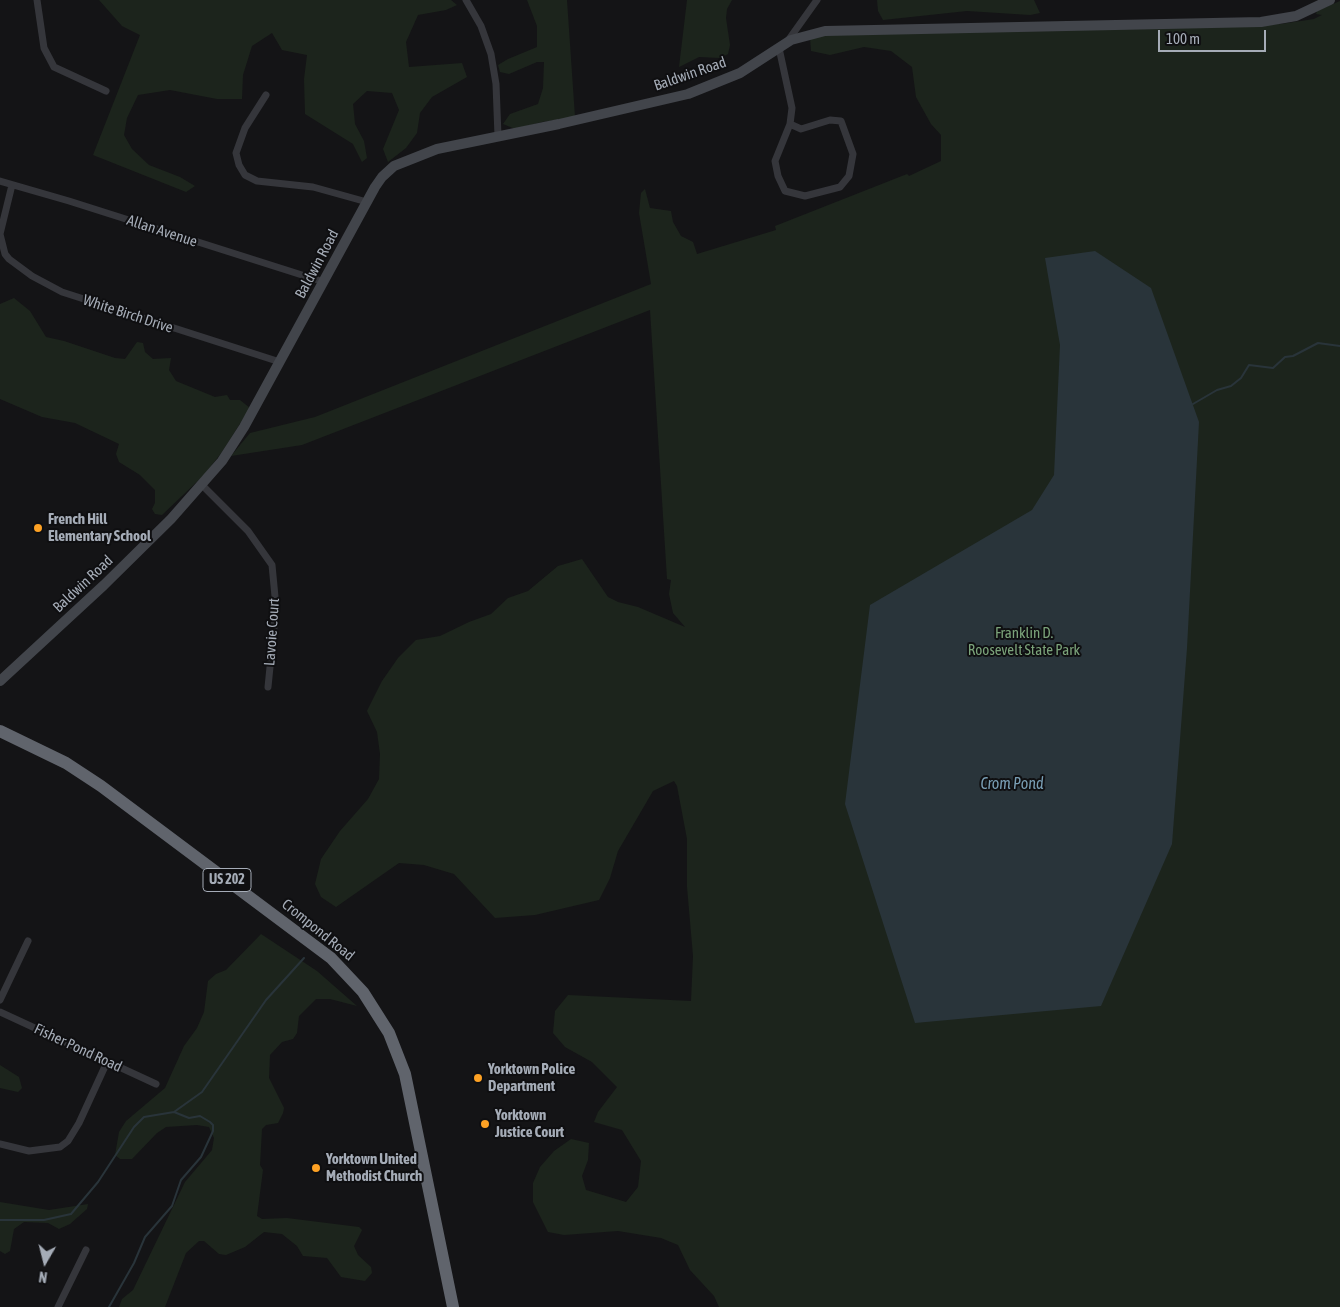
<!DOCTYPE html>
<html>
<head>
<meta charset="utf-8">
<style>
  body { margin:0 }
  #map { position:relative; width:1340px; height:1307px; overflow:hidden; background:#141416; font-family:"Asap Condensed",sans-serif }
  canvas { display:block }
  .north { position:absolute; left:20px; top:1237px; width:50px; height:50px; -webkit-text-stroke:4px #0f0f11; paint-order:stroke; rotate:188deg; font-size:14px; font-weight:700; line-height:20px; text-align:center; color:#a5acb7 }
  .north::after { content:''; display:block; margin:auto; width:18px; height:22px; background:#a5acb7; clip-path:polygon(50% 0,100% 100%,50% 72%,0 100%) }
  .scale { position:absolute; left:1158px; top:30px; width:108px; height:22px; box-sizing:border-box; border:2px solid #a5acb7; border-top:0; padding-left:6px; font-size:15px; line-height:18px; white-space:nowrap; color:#a5acb7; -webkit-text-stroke:4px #0f0f11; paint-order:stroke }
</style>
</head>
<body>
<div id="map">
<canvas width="1340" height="1307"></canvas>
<div class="north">N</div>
<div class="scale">100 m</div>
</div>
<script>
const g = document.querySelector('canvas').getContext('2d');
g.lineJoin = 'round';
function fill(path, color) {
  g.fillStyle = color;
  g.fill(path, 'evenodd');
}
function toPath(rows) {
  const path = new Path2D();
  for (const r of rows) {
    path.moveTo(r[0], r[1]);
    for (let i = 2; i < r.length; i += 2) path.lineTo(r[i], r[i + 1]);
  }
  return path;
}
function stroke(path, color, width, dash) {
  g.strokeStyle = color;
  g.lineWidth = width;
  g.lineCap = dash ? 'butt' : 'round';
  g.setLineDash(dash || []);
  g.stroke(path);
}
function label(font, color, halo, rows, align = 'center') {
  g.font = font + ' "Asap Condensed",sans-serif';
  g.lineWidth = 4;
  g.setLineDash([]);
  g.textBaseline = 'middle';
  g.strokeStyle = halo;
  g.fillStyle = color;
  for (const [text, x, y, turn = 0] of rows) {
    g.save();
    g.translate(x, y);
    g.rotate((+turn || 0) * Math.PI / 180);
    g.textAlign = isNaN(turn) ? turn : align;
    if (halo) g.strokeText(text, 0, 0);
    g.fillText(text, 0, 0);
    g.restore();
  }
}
const green = toPath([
  [99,0,451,0,457,5,446,10,418,15,406,42,409,67,462,63,467,77,432,97,420,113,417,133,406,148,388,162,383,149,399,110,392,93,367,91,353,104,355,124,364,141,367,158,362,162,353,144,305,114,304,79,307,55,282,50,272,33,252,46,243,75,242,99,217,99,170,90,138,95,127,118,124,135,132,149,149,165,180,177,195,186,186,192,93,155,140,35,122,26],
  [527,0,567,0,575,117,542,122,515,129,503,124,510,114,538,104,543,88,544,62,537,62,509,74,500,72,498,65,508,59,537,47,537,26],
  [687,0,732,0,727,9,726,18,730,45,728,54,720,58,699,57,679,67],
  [877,0,1034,0,1040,13,1030,15,967,11,883,20,878,11],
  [1340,1,1340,1307,719,1307,714,1296,690,1270,678,1245,661,1238,618,1231,564,1235,548,1232,533,1202,533,1183,540,1167,554,1151,571,1139,589,1143,588,1160,582,1176,586,1190,626,1202,638,1187,641,1161,622,1130,594,1122,598,1112,617,1087,592,1062,565,1047,553,1033,555,1011,568,995,691,1001,693,956,687,887,687,839,677,786,674,781,653,791,618,851,610,878,599,900,535,915,495,918,454,874,424,865,399,863,336,907,321,897,315,884,321,859,340,831,368,799,379,779,380,754,377,732,367,711,382,681,398,658,416,640,440,636,469,622,491,614,508,598,528,591,558,566,582,559,608,597,618,602,638,607,685,627,673,613,669,594,671,580,667,579,650,310,302,445,231,456,250,433,315,417,651,284,639,213,641,193,645,189,650,208,671,211,673,222,681,236,693,242,697,254,776,230,775,226,907,174,909,176,941,161,941,135,931,124,916,97,912,67,891,51,864,47,830,55,811,51,810,38,833,34,1281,24,1314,19,1322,15,1316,14,1317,11],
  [14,298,30,311,46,337,64,341,115,358,125,359,137,342,143,343,145,352,153,359,171,358,169,370,176,381,215,397,227,395,230,400,240,400,250,408,222,452,204,475,162,515,155,514,152,509,155,503,155,490,140,475,119,462,116,454,119,444,75,423,42,417,0,399,0,304],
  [261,934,317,971,357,1006,330,999,316,999,299,1016,297,1033,293,1039,282,1042,270,1055,269,1078,284,1108,283,1113,278,1123,266,1125,262,1129,260,1165,263,1170,257,1216,262,1219,287,1218,359,1227,362,1230,354,1246,358,1255,371,1267,372,1273,365,1281,341,1277,327,1258,303,1256,297,1246,282,1234,264,1232,245,1247,226,1255,219,1254,204,1241,199,1241,186,1253,165,1307,119,1307,122,1299,133,1290,185,1182,212,1150,214,1138,209,1127,197,1125,166,1127,157,1133,132,1159,120,1159,115,1155,119,1132,126,1121,165,1088,184,1046,197,1028,204,1012,208,981,216,974,226,970],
  [0,1065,19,1077,22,1088,18,1092,0,1088],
  [0,1202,49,1210,88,1204,87,1209,70,1224,59,1229,48,1223,24,1222,14,1229,10,1251,5,1254,0,1251]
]);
const water = toPath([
  [1095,251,1151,288,1199,422,1187,648,1172,844,1101,1006,915,1023,845,804,870,605,1032,510,1054,475,1060,345,1045,258]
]);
const stream = toPath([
  [1193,404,1217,390,1231,386,1241,378,1249,365,1273,368,1285,357,1293,356,1318,343,1340,346],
  [0,1220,44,1220,71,1214,98,1182,134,1127,144,1117,174,1112,202,1092,266,1000,304,958],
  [109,1307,134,1263,145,1237,172,1206,181,1180,201,1157,213,1131,213,1125,210,1122,200,1116,189,1118,174,1112]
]);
const street = toPath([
  [37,0,44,48,54,67,106,91],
  [466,0,481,26,491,54,496,84,498,136],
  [787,42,817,0],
  [779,48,792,108,790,124,775,161,778,176,785,191,805,196,840,187,849,176,853,154,841,121,830,120,801,129,790,124],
  [266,95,245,128,236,153,239,165,245,175,257,181,313,187,367,202],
  [0,181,69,201,324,282],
  [0,234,5,254,9,259,32,276,62,292,280,362],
  [0,234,12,185],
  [202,485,248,531,272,565,276,607,268,687],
  [0,1000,28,941],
  [0,1012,156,1084],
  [0,1144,29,1151,60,1147,68,1141,79,1123,107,1062],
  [58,1307,86,1250]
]);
const secondary = toPath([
  [0,681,104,585,171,519,222,461,244,427,375,187,382,177,394,166,437,149,559,124,688,94,740,73,791,40,825,31,1261,22,1296,16,1330,0]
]);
const highway = toPath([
  [0,731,66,763,101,786,331,958,363,992,389,1033,405,1074,453,1307]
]);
const markers = [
  [38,528,5,"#fda124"],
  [478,1078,5,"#fda124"],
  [485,1124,5,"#fda124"],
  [316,1168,5,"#fda124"]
];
const shields = [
  [227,880,48]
];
const shieldNames = [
  ["US 202",227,880]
];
const streetNames = [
  ["Baldwin Road",690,74,-19],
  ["Allan Avenue",162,231,18],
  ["Baldwin Road",317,264,-62],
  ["White Birch Drive",128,314,18],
  ["Baldwin Road",83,584,-43],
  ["Lavoie Court",272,632,-86],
  ["Crompond Road",318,930,39],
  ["Fisher Pond Road",78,1048,25]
];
const poiNames = [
  ["French Hill",48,519],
  ["Elementary School",48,536],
  ["Yorktown Police",488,1069],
  ["Department",488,1086],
  ["Yorktown",495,1115],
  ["Justice Court",495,1132],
  ["Yorktown United",326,1159],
  ["Methodist Church",326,1176]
];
const parkNames = [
  ["Franklin D.",1024,633],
  ["Roosevelt State Park",1024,650]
];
const waterNames = [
  ["Crom Pond",1012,784]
];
fill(green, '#1c241c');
fill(water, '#29343a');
stroke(stream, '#29343a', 2);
stroke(street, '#35363b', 7);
stroke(secondary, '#42454b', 10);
stroke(highway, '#60646c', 12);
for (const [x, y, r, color] of markers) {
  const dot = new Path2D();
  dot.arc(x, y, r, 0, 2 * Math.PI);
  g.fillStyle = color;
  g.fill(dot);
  stroke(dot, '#0f0f11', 2);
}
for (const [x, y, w] of shields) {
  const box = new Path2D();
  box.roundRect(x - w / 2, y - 11.5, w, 23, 4);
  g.fillStyle = '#0f0f11';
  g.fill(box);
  stroke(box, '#a5acb7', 1);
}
label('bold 14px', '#a5acb7', null, shieldNames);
label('15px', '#a5acb7', '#0f0f11', streetNames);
label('bold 15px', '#a5acb7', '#0f0f11', poiNames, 'left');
label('15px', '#7ba37a', '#0f0f11', parkNames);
label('italic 16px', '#799eb4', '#0f0f11', waterNames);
</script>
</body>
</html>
